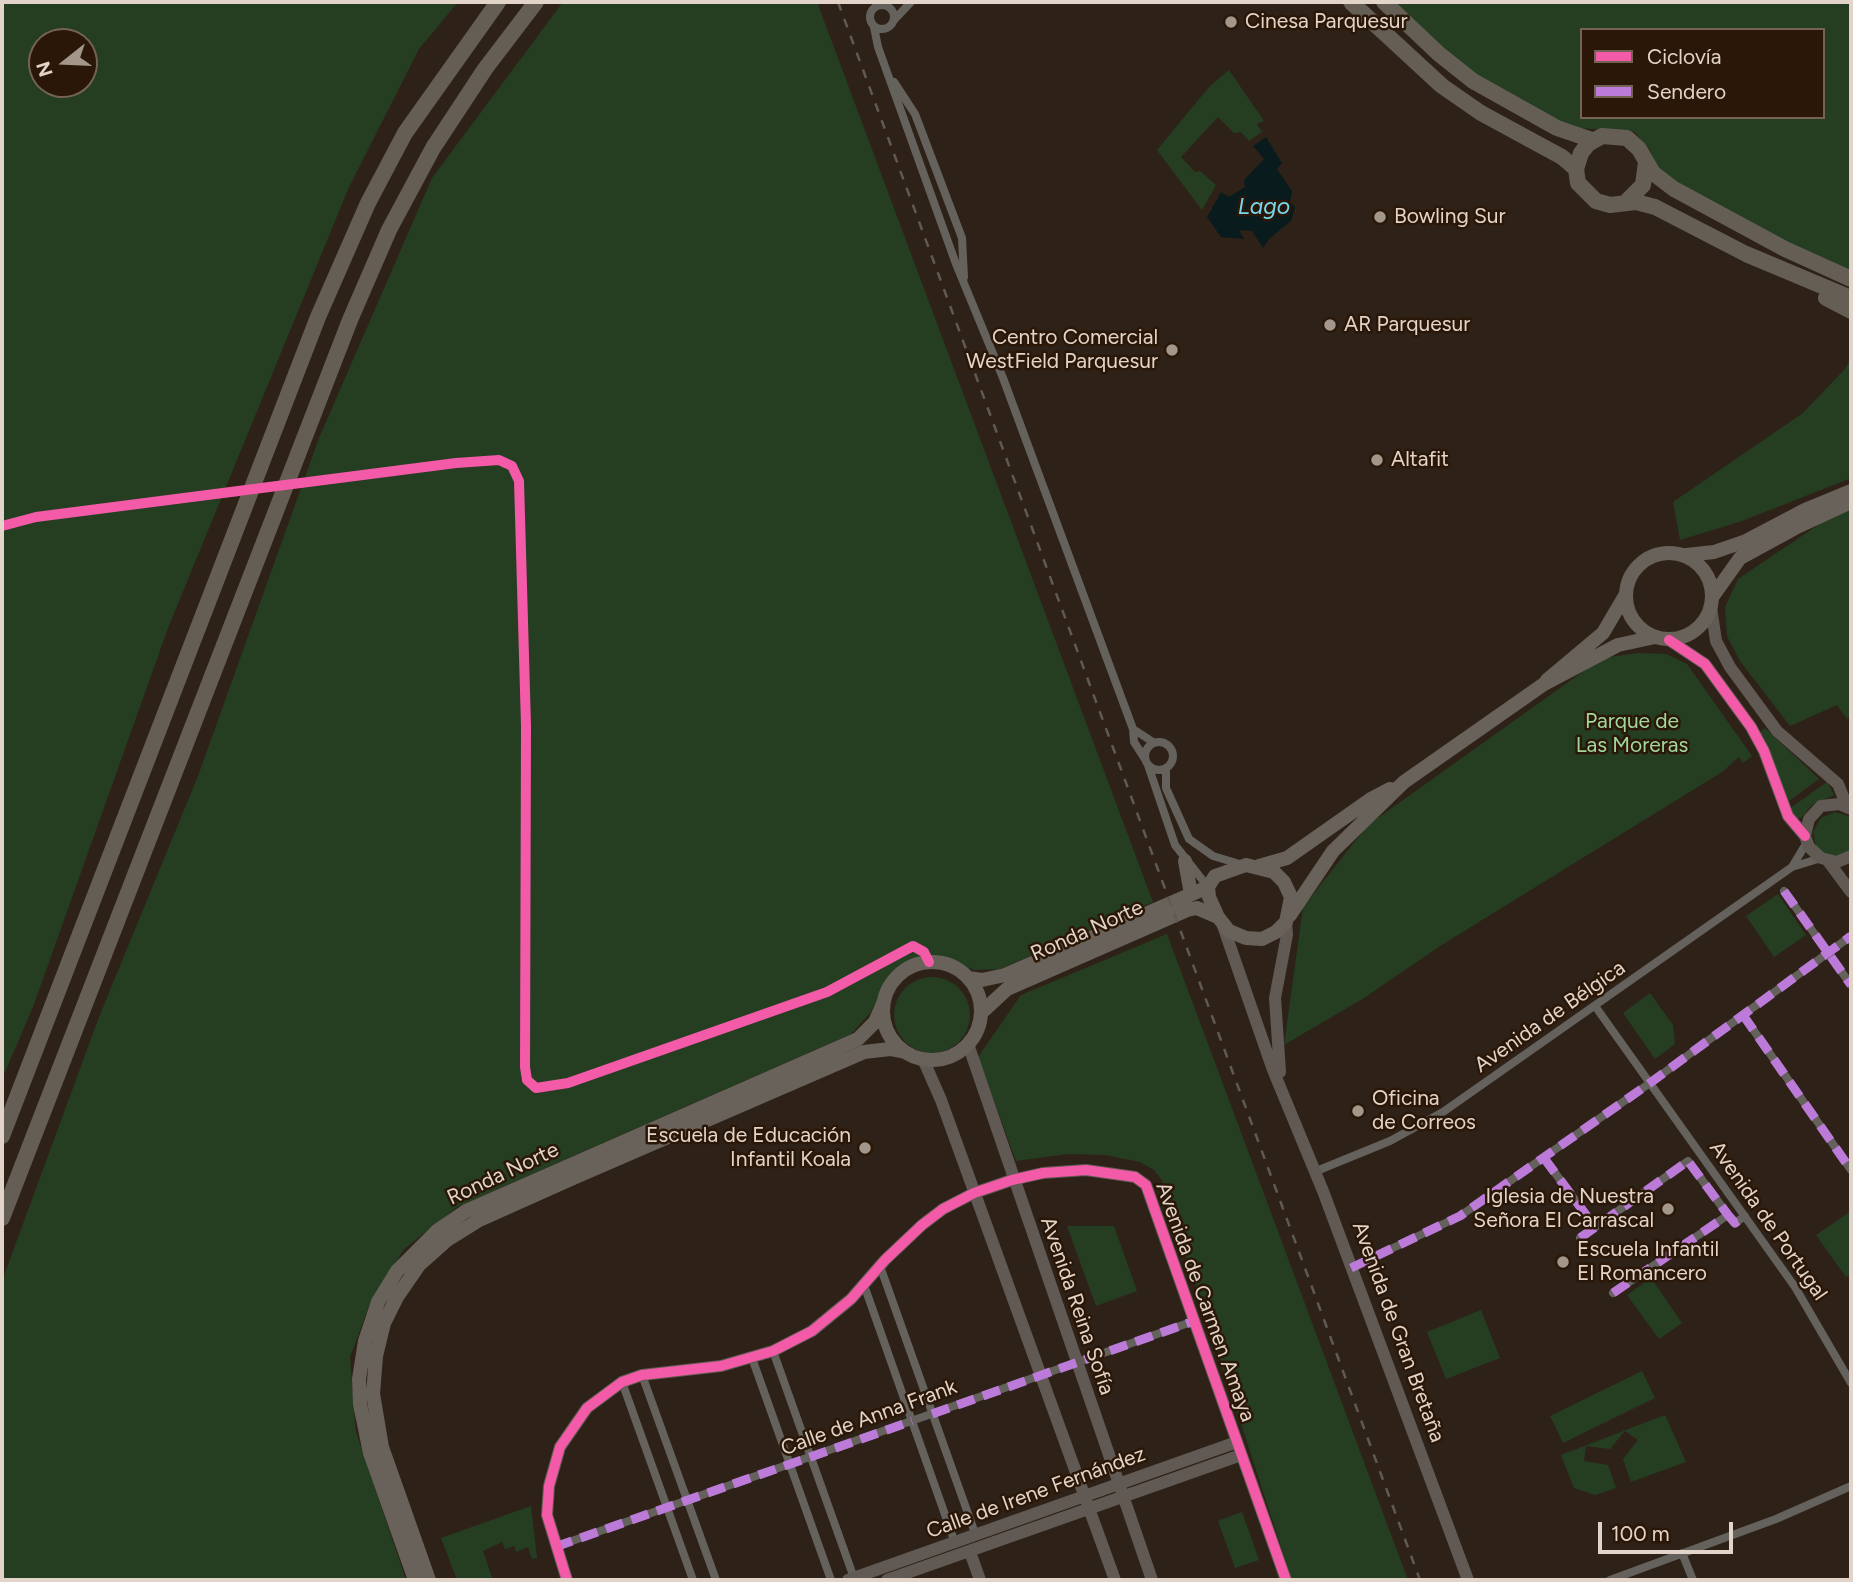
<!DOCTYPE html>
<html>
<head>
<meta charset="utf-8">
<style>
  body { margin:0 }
  #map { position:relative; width:1853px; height:1582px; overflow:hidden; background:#2e2218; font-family:Figtree,sans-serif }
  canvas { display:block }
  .frame { position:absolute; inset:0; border:4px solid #e2d4c9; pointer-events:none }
  .legend { position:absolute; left:1580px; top:28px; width:245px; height:91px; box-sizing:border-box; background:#2b1707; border:2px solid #746355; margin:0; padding:9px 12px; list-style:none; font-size:21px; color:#e2d4c9 }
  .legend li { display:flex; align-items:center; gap:14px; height:35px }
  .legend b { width:35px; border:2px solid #746355 }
  .north { position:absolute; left:28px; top:28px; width:70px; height:70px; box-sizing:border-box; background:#2b1707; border:2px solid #746355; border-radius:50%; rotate:252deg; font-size:19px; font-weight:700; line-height:28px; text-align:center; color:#e2d4c9 }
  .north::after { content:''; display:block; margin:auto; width:24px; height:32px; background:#a3968b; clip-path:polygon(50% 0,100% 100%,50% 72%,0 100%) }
  .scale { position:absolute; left:1598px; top:1522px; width:135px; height:32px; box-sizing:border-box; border:4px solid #e2d4c9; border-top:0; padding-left:9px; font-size:21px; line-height:24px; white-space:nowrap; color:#e2d4c9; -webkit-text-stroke:5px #2b1707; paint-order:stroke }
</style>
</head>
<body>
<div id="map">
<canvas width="1853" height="1582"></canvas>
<div class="frame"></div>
<ul class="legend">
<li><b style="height:9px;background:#f35aa7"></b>Ciclovía</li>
<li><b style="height:9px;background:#bd7bd9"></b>Sendero</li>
</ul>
<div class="north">N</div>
<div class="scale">100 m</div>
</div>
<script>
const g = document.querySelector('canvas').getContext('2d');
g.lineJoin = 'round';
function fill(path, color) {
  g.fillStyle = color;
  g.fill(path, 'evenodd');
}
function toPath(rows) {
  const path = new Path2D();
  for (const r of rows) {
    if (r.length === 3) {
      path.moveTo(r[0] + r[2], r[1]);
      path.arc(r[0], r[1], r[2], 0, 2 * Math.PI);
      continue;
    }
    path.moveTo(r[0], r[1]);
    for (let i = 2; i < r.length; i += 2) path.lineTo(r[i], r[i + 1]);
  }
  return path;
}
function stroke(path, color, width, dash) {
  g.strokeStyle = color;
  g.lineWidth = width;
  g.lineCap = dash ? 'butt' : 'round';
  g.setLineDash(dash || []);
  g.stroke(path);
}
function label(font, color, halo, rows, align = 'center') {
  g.font = font + ' Figtree,sans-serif';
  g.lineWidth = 5;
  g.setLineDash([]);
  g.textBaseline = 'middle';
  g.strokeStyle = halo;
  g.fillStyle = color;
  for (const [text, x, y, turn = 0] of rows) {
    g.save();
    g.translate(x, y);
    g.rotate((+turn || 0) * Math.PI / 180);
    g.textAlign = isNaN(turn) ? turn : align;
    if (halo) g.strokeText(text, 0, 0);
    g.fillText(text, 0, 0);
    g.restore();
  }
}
const green = toPath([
  [2,2,458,2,419,49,349,187,168,628,33,1007,2,1079],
  [42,42,84,42,84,84,42,84],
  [563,2,817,2,1153,902,1000,969,974,970,945,958,914,958,891,974,870,1013,851,1034,457,1207,404,1249,369,1306,350,1357,356,1432,406,1580,2,1580,2,1281,99,1017,198,776,319,438,432,178],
  [1395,2,1851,2,1851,270,1791,247,1668,177,1655,164,1650,151,1634,131,1575,128,1520,101,1459,65],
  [1582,30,1823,30,1823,117,1582,117],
  [1229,70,1264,121,1257,124,1262,132,1249,141,1241,132,1234,133,1218,117,1181,157,1195,172,1200,171,1216,185,1202,210,1157,150,1209,87],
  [1851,358,1851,478,1742,521,1680,540,1673,502,1803,413,1845,369],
  [1851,509,1851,716,1847,719,1837,705,1790,726,1740,661,1727,636,1725,607,1738,579,1836,513],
  [1639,653,1666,654,1687,664,1752,756,1743,763,1739,757,1722,772,1440,946,1364,998,1284,1045,1303,907,1368,825,1602,658],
  [1765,728,1819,779,1789,801,1760,732],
  [1827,782,1834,795,1812,805,1801,818,1795,818,1789,809],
  [1835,812,1851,817,1851,854,1828,857,1816,847,1813,832,1821,818],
  [1778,894,1806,935,1774,957,1746,916],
  [1167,934,1408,1580,1292,1580,1161,1179,1154,1170,1140,1162,1105,1155,1067,1154,1016,1161,978,1057,1021,995],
  [932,1015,38],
  [1650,993,1673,1025,1675,1044,1655,1059,1623,1013],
  [1851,1211,1851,1274,1846,1277,1816,1235],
  [1067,1226,1114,1226,1137,1291,1096,1306],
  [1651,1278,1682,1323,1659,1339,1627,1295],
  [1481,1310,1500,1358,1446,1379,1427,1332],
  [1642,1371,1655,1398,1563,1443,1550,1416],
  [1665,1415,1686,1462,1631,1482,1623,1459,1638,1440,1625,1431,1610,1449,1586,1446,1584,1461,1608,1465,1616,1488,1595,1495,1574,1488,1561,1455],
  [531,1506,537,1558,532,1559,528,1547,516,1552,514,1546,505,1549,502,1542,483,1551,493,1580,457,1580,441,1538],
  [1242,1512,1259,1560,1235,1568,1218,1521]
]);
const water = toPath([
  [1266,137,1282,163,1277,169,1292,191,1290,202,1295,207,1291,221,1269,239,1263,248,1252,231,1239,230,1244,239,1221,237,1207,217,1221,192,1229,197,1245,187,1244,180,1264,159,1253,146]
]);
const streetTunnel = toPath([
  [252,490,284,486]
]);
const street = toPath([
  [882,17,12],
  [894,20,911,2],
  [874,27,878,47,956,264,1003,378,1133,729,1134,742,1145,759],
  [894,82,915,114,962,238,964,277],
  [298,484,456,463,499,460,512,466,519,481,526,744,525,1067,527,1080,536,1088,568,1083,827,992,913,946,924,952,929,962],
  [2,526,36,517,238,492],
  [1133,729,1153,742],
  [1159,756,14],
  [1148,765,1175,845,1208,887],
  [1166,768,1166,788,1189,839,1213,856,1243,865],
  [1792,867,1807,842],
  [1784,891,1851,985],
  [1595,1006,1795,1287,1851,1383],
  [1743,1015,1851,1170],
  [1544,1158,1595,1227],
  [1314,1172,1390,1141,1443,1112,1792,867,1821,858],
  [1580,1238,1688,1161,1728,1215],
  [880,1266,976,1536],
  [1351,1268,1460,1216,1650,1083,1851,936],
  [864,1285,955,1543],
  [1613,1293,1728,1215,1735,1223,1745,1216],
  [773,1351,854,1578],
  [752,1358,831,1580],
  [642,1375,716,1580],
  [622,1382,693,1580],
  [555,1547,1194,1321],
  [1682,1553,1693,1580],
  [1610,1580,1776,1519,1851,1486]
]);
const secondary = toPath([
  [1711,607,1716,641,1730,667,1777,731,1838,784,1847,806],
  [1669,640,1705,664,1751,727,1764,751,1788,816,1805,836],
  [1851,809,1839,804,1821,806,1809,819,1805,836,1809,847,1821,858,1837,862,1851,856],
  [1828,861,1851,892],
  [1222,923,1273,1070,1323,1191,1468,1580],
  [968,1044,1152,1580],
  [923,1059,941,1100,1115,1580],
  [1280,1072,1275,998,1287,935,1286,922],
  [970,1552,980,1580],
  [567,1580,547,1515,549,1486,560,1447,587,1408,622,1382,642,1375,721,1366,773,1351,812,1331,851,1299,885,1260,922,1225,943,1209,974,1193,1012,1180,1043,1173,1086,1170,1135,1177,1146,1185,1286,1580],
  [848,1580,1237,1442],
  [887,1580,1241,1455]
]);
const primary = toPath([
  [1669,596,43],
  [1686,555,1714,552,1746,541,1805,510,1851,491],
  [1713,596,1740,558,1795,528,1851,502],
  [1547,680,1603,633,1626,594],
  [1185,861,1191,894],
  [1246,865,1274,872,1284,882,1291,897,1286,922,1276,932,1262,939,1246,938,1229,931,1218,917,1209,897,1208,887,1215,876,1246,865],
  [1259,866,1287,858,1371,799,1390,789],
  [1290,915,1333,851,1404,782,1544,684,1618,645,1655,637],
  [932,1011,49],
  [968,978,982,980,1005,975,1208,887],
  [981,1013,1007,989,1187,910,1197,908,1218,917],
  [415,1580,370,1453,360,1404,359,1379,365,1341,378,1302,397,1271,438,1230,466,1211,858,1039,875,1022,884,1001],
  [429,1580,382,1447,373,1394,376,1356,384,1323,397,1297,419,1265,447,1240,479,1220,573,1178,864,1052,890,1049,905,1052]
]);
const highway = toPath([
  [1351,2,1442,86,1481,113,1562,157,1576,169],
  [1384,2,1439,54,1473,81,1557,128,1592,140],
  [1627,201,1643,185,1646,162],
  [1851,279,1785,249,1674,189,1653,173,1639,149,1627,138,1602,136,1588,144,1581,153,1576,169,1578,183,1596,201,1610,205,1636,202,1655,207,1746,254,1851,298],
  [1826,298,1851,311],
  [2,1136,318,317,368,203,405,133,498,2],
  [2,1218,350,320,389,230,433,148,485,69,536,2]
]);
const rail = toPath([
  [838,2,1420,1580]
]);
const quiet = toPath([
  [1784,891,1851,985],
  [1743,1015,1851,1170],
  [1544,1158,1595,1227],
  [1580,1238,1688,1161,1728,1215],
  [1351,1268,1460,1216,1650,1083,1851,936],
  [1613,1293,1728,1215,1735,1223,1745,1216],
  [932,1414,1194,1321],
  [555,1547,912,1421]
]);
const cycleway = toPath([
  [2,526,36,517,456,463,499,460,512,466,519,481,526,726,525,1067,527,1080,536,1088,568,1083,827,992,913,946,924,952,929,962],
  [1669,640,1705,664,1751,727,1764,751,1788,816,1805,836],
  [567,1580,547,1515,549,1486,560,1447,587,1408,622,1382,642,1375,721,1366,773,1351,812,1331,851,1299,885,1260,922,1225,943,1209,974,1193,1012,1180,1043,1173,1086,1170,1135,1177,1146,1185,1286,1580]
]);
const markers = [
  [1231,22,7,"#a3968b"],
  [1380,217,7,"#a3968b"],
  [1330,325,7,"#a3968b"],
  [1172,350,7,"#a3968b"],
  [1377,460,7,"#a3968b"],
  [1358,1111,7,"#a3968b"],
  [865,1148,7,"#a3968b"],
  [1668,1209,7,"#a3968b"],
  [1563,1262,7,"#a3968b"]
];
const poiNames = [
  ["Cinesa Parquesur",1245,22],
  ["Bowling Sur",1394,217],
  ["AR Parquesur",1344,325],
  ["Centro Comercial",1158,338,"right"],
  ["WestField Parquesur",1158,362,"right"],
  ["Altafit",1391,460],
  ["Oficina",1372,1099],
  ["de Correos",1372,1123],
  ["Escuela de Educación",851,1136,"right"],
  ["Infantil Koala",851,1160,"right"],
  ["Iglesia de Nuestra",1654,1197,"right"],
  ["Señora El Carrascal",1654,1221,"right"],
  ["Escuela Infantil",1577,1250],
  ["El Romancero",1577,1274]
];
const parkNames = [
  ["Parque de",1632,722],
  ["Las Moreras",1632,746]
];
const streetNames = [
  ["Ronda Norte",1087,931,-24],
  ["Avenida de Bélgica",1550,1017,-35],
  ["Ronda Norte",503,1174,-25],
  ["Avenida de Portugal",1768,1221,55],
  ["Avenida de Carmen Amaya",1205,1302,70],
  ["Avenida Reina Sofía",1077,1306,71],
  ["Avenida de Gran Bretaña",1398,1332,70],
  ["Calle de Anna Frank",869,1418,-20],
  ["Calle de Irene Fernández",1036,1493,-20]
];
const waterNames = [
  ["Lago",1264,207]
];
fill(green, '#253e22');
fill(water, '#0a1b1d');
stroke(streetTunnel, '#493d33', 8, [8, 4]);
stroke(street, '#65625d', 8);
stroke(secondary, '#615a54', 12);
stroke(primary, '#69625a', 14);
stroke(highway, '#655e55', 16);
stroke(rail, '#615953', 2.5, [9, 9]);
stroke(quiet, '#bd7bd9', 9, [18, 9]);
stroke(cycleway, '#f35aa7', 10);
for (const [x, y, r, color] of markers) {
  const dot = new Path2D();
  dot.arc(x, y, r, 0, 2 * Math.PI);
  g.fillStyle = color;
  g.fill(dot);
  stroke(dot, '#2b1707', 2.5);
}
label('21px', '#e2d4c9', '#2b1707', poiNames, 'left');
label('21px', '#a0d79d', '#2b1707', parkNames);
label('21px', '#e2d4c9', '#2b1707', streetNames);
label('italic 23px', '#76daef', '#2b1707', waterNames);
</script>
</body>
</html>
